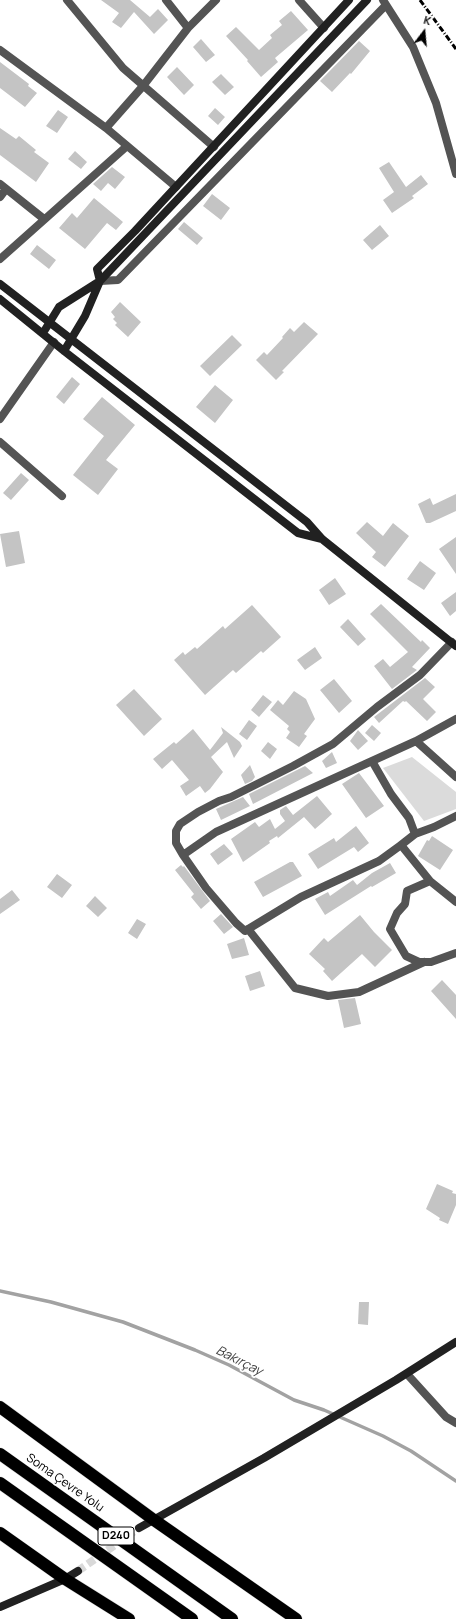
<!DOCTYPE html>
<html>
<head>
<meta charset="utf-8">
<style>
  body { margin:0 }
  #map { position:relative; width:456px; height:1619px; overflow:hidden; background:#fff; font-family:Manrope,sans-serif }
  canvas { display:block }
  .north { position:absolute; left:404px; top:12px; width:40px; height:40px; -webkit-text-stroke:3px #fff; paint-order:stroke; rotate:16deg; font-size:11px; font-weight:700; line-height:16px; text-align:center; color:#000 }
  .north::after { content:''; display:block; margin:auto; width:14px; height:18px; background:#000; clip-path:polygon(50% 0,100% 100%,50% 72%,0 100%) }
</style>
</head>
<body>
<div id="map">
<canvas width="456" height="1619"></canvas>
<div class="north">K</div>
</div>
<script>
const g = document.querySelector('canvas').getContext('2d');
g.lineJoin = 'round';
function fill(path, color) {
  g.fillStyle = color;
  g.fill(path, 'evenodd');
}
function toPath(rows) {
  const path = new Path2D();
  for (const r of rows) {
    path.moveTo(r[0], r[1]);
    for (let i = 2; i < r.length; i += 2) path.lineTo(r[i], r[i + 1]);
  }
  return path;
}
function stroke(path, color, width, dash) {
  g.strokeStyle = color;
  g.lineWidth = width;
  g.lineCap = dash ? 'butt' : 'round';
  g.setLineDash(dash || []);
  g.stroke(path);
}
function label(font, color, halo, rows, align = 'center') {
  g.font = font + ' Manrope,sans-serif';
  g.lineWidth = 3.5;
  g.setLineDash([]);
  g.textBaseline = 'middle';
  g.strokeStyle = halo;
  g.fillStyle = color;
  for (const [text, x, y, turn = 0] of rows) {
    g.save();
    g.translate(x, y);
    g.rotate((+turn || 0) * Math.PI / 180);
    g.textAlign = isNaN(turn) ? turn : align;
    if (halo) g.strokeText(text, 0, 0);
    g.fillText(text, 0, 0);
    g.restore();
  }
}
const green = toPath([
  [412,757,456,792,456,809,424,821,383,768]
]);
const stream = toPath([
  [0,1291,51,1302,123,1322,195,1350,229,1365,294,1400,324,1410,383,1436,411,1451,456,1481]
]);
const building = toPath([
  [101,0,130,0,150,17,158,9,168,20,154,34,134,12,121,28,112,22,119,13],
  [291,11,308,30,275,58,278,62,261,77,247,61,248,60,226,36,236,27,259,50,272,38,270,35,282,25,279,21],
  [201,39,215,55,206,62,193,47],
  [359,41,370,51,351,74,350,73,332,92,320,81],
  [0,62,29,84,28,86,37,93,25,107,0,88],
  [177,67,194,85,184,95,167,77],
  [221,74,234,87,225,95,212,82],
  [215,108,225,117,218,125,208,116],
  [58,110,68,117,57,133,46,126],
  [0,128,16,139,19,136,36,150,34,152,49,163,36,182,0,155],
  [75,151,87,162,81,169,68,159],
  [389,162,406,187,421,175,428,184,412,196,414,198,392,213,383,200,394,192,379,168],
  [112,167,125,177,115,189,108,183,101,191,93,184],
  [212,194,230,208,221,220,203,206],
  [94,198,123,222,116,230,107,223,85,249,59,228,72,213,77,218],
  [184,222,203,238,197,245,178,229],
  [380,225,389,236,372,250,363,240],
  [37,245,56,260,49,269,30,254],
  [120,302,141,322,128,337,115,325,117,323,113,319,115,317,111,312],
  [304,322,318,334,282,371,284,372,276,380,256,360,264,352,267,355,283,338,282,337,290,328,294,332],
  [232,335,242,345,210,376,200,366],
  [72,377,80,384,64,404,56,397],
  [215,385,233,400,215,423,196,407],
  [102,397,135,425,106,460,118,469,98,495,73,475,104,436,83,419],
  [21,473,29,480,11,500,3,493],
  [456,494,456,511,430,523,426,523,418,504,430,498,433,505],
  [367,522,383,536,393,523,409,536,385,567,372,557,376,552,356,533],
  [19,531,25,563,6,567,0,534],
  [456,537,456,574,439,549],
  [420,561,436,573,424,590,407,579],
  [335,578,346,594,329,605,319,590],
  [456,592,456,611,450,616,441,603],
  [381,604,421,642,422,640,430,648,412,667,417,670,392,689,374,666,383,659,390,667,408,652,370,614],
  [252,605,281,637,263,653,261,651,236,673,233,670,205,695,174,660,183,652,185,655,195,647,197,649,223,626,225,629],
  [348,619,366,639,358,646,340,627],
  [315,647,322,658,305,670,297,660],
  [425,678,435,687,423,699,436,712,427,721,406,701,405,702,403,701,379,723,374,717],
  [334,679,352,701,339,713,320,690],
  [134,689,162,719,144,736,116,705],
  [294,691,306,699,315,719,304,734,307,736,299,747,286,738,290,732,287,729,289,726,270,710,278,700,283,705],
  [263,695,272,702,259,717,251,710],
  [249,720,257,726,247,740,239,734],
  [372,725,381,733,374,741,365,733],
  [221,727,240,742,242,746,234,758,227,742,211,757,223,772,210,789,205,793,200,786,186,796,180,786,189,780,172,760,162,769,153,759,174,742,176,744,193,729,210,750,223,733],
  [358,730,368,741,358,750,350,741],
  [268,742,277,749,270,759,261,751],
  [332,752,337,763,326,768,322,761],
  [250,765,255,777,252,781,245,784,241,775],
  [305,766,313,773,253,804,249,794],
  [359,773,384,806,366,818,342,784],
  [317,796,332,814,322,823,315,829,304,817,278,838,277,836,269,841,270,843,243,862,231,839,255,822,259,827,270,819,275,829,285,821,280,814,280,810,286,806,293,815],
  [243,797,250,806,221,820,216,809],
  [356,826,369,843,358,852,354,847,318,869,308,854,334,838,336,842],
  [432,836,453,850,440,870,418,856,427,840,429,841],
  [224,844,233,854,218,865,210,854],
  [290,862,293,862,302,876,263,897,254,882],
  [390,863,396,873,372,887,371,886,325,915,315,899,328,892,330,896,353,880,357,885,372,873],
  [181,865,183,867,184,866,210,901,201,909,191,897,194,894,175,870],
  [57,874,72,885,62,898,47,887],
  [12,890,20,900,0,914,0,899],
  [95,896,107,908,98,917,86,906],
  [221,914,233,927,224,934,213,921],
  [360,915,374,932,392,950,375,967,362,954,332,981,323,971,325,969,309,954,324,938,328,942],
  [137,919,146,924,137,939,128,933],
  [244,938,249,955,232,959,227,944],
  [260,971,265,986,250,991,245,976],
  [442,980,456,995,456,1019,431,991],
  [355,998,361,1024,344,1028,338,1000],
  [437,1184,453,1191,452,1193,456,1194,456,1205,448,1224,439,1220,440,1218,426,1209],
  [359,1302,369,1302,368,1325,358,1324]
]);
const secondaryTunnel = toPath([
  [78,1571,139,1528]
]);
const street = toPath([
  [67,0,123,68,214,147],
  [166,0,188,28],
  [299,0,324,28],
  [383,0,413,47,436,103,456,174],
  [0,50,106,128,176,187],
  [106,128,143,86,188,28,216,0],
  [0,184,44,219],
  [0,197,6,189],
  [0,259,127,146],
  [100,281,118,280,386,5],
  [0,419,54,342],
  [0,442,62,496],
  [456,719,416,741,456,777],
  [372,761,216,832,183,855,206,888,236,923,245,931,301,897,379,861,401,845],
  [456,816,434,827,415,834,401,845,430,881,456,902],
  [415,834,409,818,391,794,372,761,416,741],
  [183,855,176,843,176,831,180,824,198,812,219,801,231,797,293,766,333,744,377,707,420,675,452,642],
  [430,881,407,891,405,904,397,913,390,929,406,956,419,962,431,962,456,953],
  [248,929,295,988,328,996,359,992,424,962],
  [407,1374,446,1417,456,1423]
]);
const secondary = toPath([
  [0,284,307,522,322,539,456,646],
  [0,299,64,351,298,533,322,539],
  [43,333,59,307,100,281,367,0],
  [64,351,85,316,100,281,97,269,135,231,349,0],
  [139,1528,264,1458,396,1380,456,1342],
  [0,1607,65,1579,78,1571]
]);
const highway = toPath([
  [0,1407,154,1520,296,1619],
  [0,1454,232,1619],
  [0,1483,192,1619],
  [0,1533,65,1579,129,1619]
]);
const rail = toPath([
  [420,0,456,49]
]);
const shields = [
  [116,1536,36]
];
const shieldNames = [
  ["D240",116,1536]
];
const streetNames = [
  ["Soma Çevre Yolu",65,1483,35]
];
const waterNames = [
  ["Bakırçay",239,1361,27]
];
fill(green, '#dbdbdb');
stroke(stream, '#a2a2a2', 3.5);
fill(building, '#c4c4c4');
stroke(secondaryTunnel, '#d9d9d9', 8, [8, 4]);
stroke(highway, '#dbdbdb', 13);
stroke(street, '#545454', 8);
stroke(secondary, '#212121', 8);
stroke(highway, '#000', 12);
stroke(rail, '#000', 3, [6, 2, 1, 2]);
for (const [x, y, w] of shields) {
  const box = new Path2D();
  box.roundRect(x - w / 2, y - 9, w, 18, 3);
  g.fillStyle = '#fff';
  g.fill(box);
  stroke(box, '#000', 1);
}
label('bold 11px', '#000', null, shieldNames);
label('12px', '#000', '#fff', streetNames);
label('italic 13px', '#434343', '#fff', waterNames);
</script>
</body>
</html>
